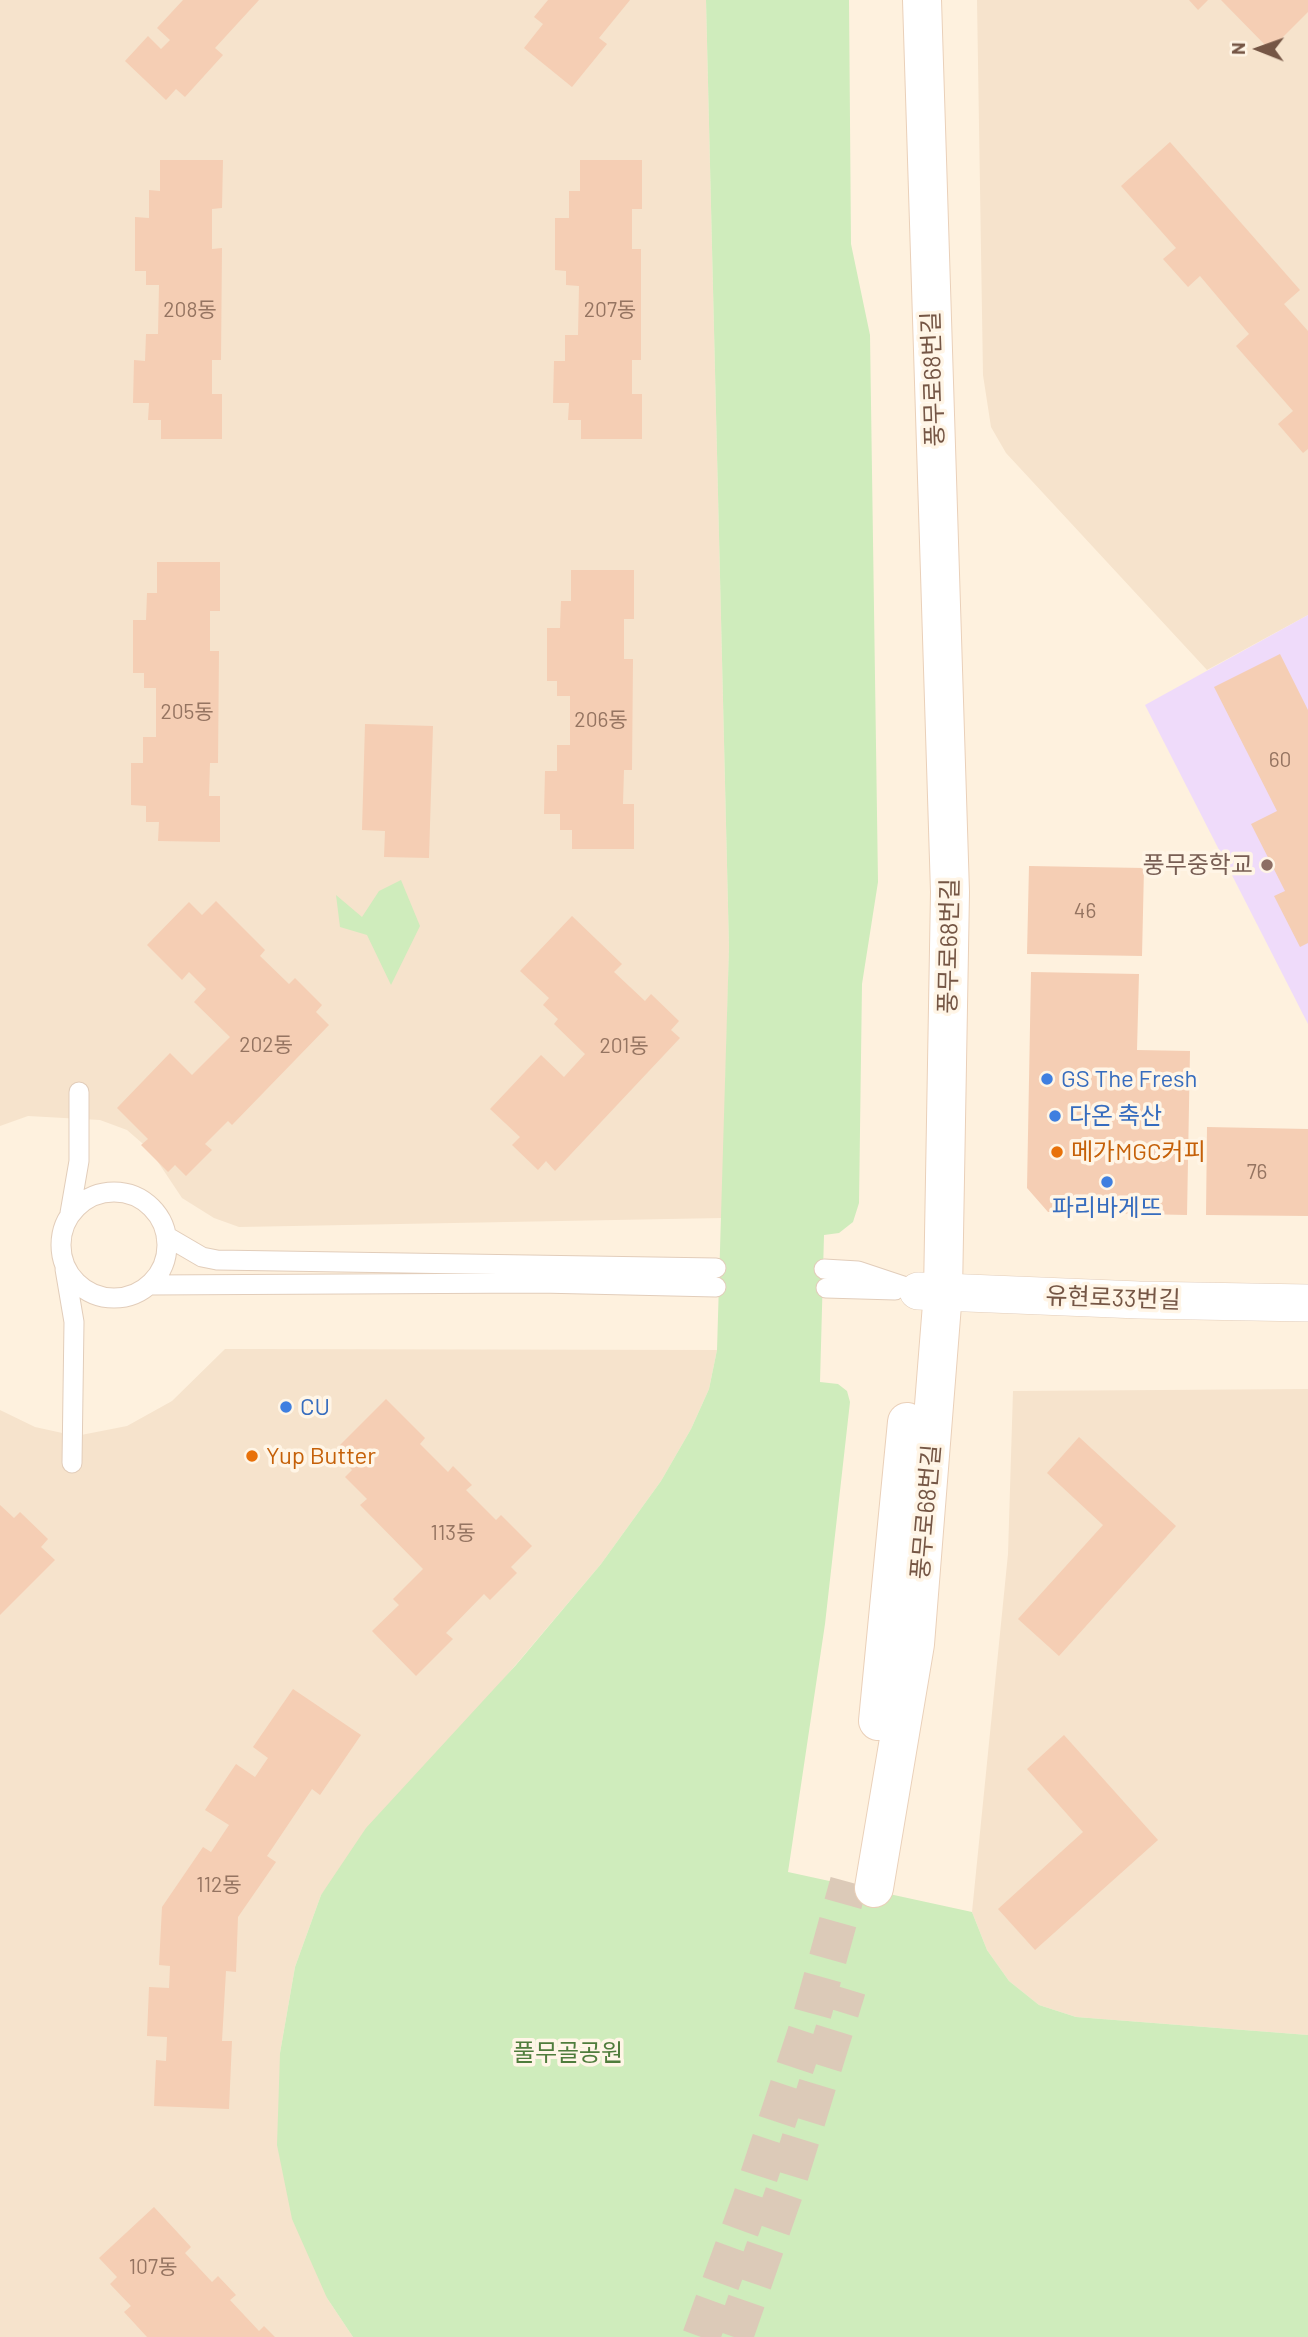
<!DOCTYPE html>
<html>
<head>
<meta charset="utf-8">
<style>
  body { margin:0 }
  #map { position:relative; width:1308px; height:2337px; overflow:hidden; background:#fef1de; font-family:Barlow,sans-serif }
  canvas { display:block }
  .north { position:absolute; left:1224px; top:14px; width:70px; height:70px; -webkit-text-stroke:5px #fff5e6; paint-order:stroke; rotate:271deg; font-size:19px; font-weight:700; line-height:28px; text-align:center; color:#755645 }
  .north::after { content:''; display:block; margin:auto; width:24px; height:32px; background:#755645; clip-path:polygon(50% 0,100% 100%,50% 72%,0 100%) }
</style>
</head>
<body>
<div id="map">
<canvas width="1308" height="2337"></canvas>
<div class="north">N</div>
</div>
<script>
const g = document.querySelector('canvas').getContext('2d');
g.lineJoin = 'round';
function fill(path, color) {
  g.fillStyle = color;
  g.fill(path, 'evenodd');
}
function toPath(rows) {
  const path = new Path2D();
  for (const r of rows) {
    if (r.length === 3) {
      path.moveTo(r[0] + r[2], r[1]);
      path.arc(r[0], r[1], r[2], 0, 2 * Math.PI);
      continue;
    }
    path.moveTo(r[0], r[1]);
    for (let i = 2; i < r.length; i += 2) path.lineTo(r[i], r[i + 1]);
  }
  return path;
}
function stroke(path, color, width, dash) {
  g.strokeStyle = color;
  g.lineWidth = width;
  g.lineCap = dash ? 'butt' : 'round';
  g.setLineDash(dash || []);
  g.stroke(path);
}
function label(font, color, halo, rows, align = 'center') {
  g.font = font + ' Barlow,"Noto Sans KR",sans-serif';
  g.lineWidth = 7;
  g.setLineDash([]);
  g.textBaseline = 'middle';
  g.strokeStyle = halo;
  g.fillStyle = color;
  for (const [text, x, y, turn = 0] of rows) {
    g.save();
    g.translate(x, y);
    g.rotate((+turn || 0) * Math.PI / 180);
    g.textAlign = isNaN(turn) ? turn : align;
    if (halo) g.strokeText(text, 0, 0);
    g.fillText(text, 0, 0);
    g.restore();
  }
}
const residential = toPath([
  [0,0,706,0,729,947,722,1218,239,1227,214,1218,182,1198,150,1150,127,1130,100,1120,28,1116,0,1126],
  [977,0,1308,0,1308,615,1207,670,1006,453,991,427,983,375],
  [225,1349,717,1350,709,1389,691,1429,661,1481,601,1564,321,1895,295,1967,280,2053,327,2298,353,2337,0,2337,0,1410,35,1427,76,1436,127,1426,172,1401],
  [1308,1389,1308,2035,1076,2017,1039,2005,1009,1981,987,1950,972,1912,1008,1554,1013,1391]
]);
const education = toPath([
  [1308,615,1308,1024,1145,705]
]);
const green = toPath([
  [706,0,849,0,851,244,870,335,878,882,862,984,859,1203,853,1222,839,1233,824,1235,820,1382,838,1384,847,1391,850,1402,825,1624,788,1872,972,1912,987,1950,1009,1981,1039,2005,1076,2017,1308,2035,1308,2337,353,2337,327,2298,292,2219,277,2145,280,2053,295,1967,321,1895,366,1828,516,1665,601,1564,661,1481,691,1429,709,1389,717,1350,729,947],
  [401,880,420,926,391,985,367,935,340,927,336,895,362,917,379,891]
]);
const building = toPath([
  [183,0,259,0,215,48,223,55,185,97,176,89,166,100,125,61,148,36,161,49,170,40,157,28],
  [548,0,630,0,599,38,607,44,572,87,524,48,543,24,534,17],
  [1189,0,1208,0,1198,10],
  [1221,0,1308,0,1308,12,1270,50],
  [1170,142,1300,290,1284,304,1308,331,1308,449,1303,453,1278,424,1293,411,1236,346,1249,334,1200,276,1188,287,1163,259,1176,248,1121,186],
  [160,160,223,160,222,208,212,209,212,249,222,248,221,360,212,360,212,394,222,394,222,439,161,439,161,420,148,420,149,403,133,403,134,360,145,361,146,334,158,334,159,285,146,285,146,271,135,271,135,217,149,218,149,190,160,191],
  [580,160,642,160,642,209,632,209,632,249,641,249,641,360,632,360,632,394,642,394,642,439,581,439,581,420,568,420,569,403,553,403,554,361,565,361,565,335,578,335,579,286,566,285,566,271,555,270,555,218,569,218,569,191,580,191],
  [157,562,220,562,220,611,210,611,210,651,219,651,218,763,210,763,209,796,220,796,220,842,158,841,159,822,146,822,146,806,131,805,131,763,143,763,143,737,156,737,156,688,144,688,144,673,133,673,133,620,146,620,147,593,157,593],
  [571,570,634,570,634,619,624,619,624,659,633,659,632,770,624,770,623,804,634,804,634,849,572,849,572,830,560,830,560,814,544,814,545,771,557,771,557,745,570,745,570,696,557,696,557,681,547,681,547,628,560,628,561,601,571,601],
  [1280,654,1308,710,1308,943,1300,947,1274,896,1285,891,1251,824,1277,811,1214,687],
  [365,724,433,726,429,858,384,857,385,831,362,830],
  [1029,866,1144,868,1142,956,1027,954],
  [216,901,265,950,260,956,289,984,295,978,322,1005,316,1012,329,1025,232,1125,228,1121,205,1144,212,1150,186,1176,175,1165,168,1172,141,1145,148,1139,117,1108,170,1053,192,1075,230,1037,194,1002,206,989,189,972,182,980,147,945,189,902,202,915],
  [572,916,622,964,614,972,645,1001,651,994,679,1021,671,1030,680,1038,555,1171,546,1161,538,1170,512,1145,520,1137,490,1109,541,1055,564,1077,585,1054,554,1024,558,1019,543,1005,549,998,520,971],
  [1031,972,1139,974,1137,1050,1190,1051,1187,1215,1048,1212,1027,1188],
  [1207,1127,1308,1129,1308,1216,1206,1215],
  [386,1399,425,1438,420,1444,448,1472,453,1466,472,1485,466,1490,496,1520,501,1515,532,1546,511,1567,517,1573,490,1600,484,1594,446,1633,453,1639,416,1676,372,1631,399,1605,393,1599,423,1569,360,1505,367,1499,345,1477,352,1470,334,1451],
  [1079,1437,1176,1526,1059,1656,1018,1619,1103,1525,1047,1473],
  [0,1505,14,1518,20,1512,48,1539,41,1547,55,1560,0,1615],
  [293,1689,361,1735,320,1795,312,1789,267,1856,276,1862,238,1917,236,1972,226,1971,222,2041,232,2041,229,2109,154,2106,156,2060,166,2061,167,2037,147,2036,149,1987,169,1988,170,1966,159,1965,162,1907,203,1847,211,1852,229,1825,205,1810,236,1764,255,1777,268,1758,253,1747],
  [1064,1735,1158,1840,1035,1950,998,1909,1083,1832,1027,1769],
  [154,2207,191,2247,185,2253,212,2282,218,2276,236,2295,230,2300,259,2331,264,2326,275,2337,147,2337,124,2312,131,2306,110,2284,117,2277,99,2258]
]);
const secondaryTunnel = toPath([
  [701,2337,751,2200,811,2019,849,1882],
  [734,2337,784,2193,847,1989]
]);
const lane = toPath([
  [114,1245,53],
  [70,1213,79,1161,79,1092],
  [166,1236,202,1257,217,1260,716,1268],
  [65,1269,74,1322,72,1463],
  [824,1269,858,1271,918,1291],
  [150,1285,540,1283,716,1287],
  [826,1288,895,1290]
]);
const street = toPath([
  [918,1291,1139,1300,1308,1303]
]);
const secondary = toPath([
  [878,1721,907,1422],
  [874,1888,915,1644,943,1292,950,892,922,0]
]);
const markers = [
  [1267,865,7,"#8d6e63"],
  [1047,1079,7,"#3f7fe0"],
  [1055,1116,7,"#3f7fe0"],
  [1057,1152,7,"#e8710a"],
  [1107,1182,7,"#3f7fe0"],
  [286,1407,7,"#3f7fe0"],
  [252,1456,7,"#e8710a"]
];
const numberNames = [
  ["208동",190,310],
  ["207동",610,310],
  ["205동",187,712],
  ["206동",601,720],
  ["60",1280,760],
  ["46",1085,911],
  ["202동",266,1045],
  ["201동",624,1046],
  ["76",1257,1172],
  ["113동",453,1533],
  ["112동",219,1885],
  ["107동",153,2267]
];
const streetNames = [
  ["풍무로68번길",933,379,-92],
  ["풍무로68번길",949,946,-89],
  ["유현로33번길",1113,1298,2],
  ["풍무로68번길",926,1512,-85]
];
const educationNames = [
  ["풍무중학교",1253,865]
];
const shopNames = [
  ["GS The Fresh",1061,1079],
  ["다온 축산",1069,1116],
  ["파리바게뜨",1107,1208,"center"],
  ["CU",300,1407]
];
const foodNames = [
  ["메가MGC커피",1071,1152],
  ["Yup Butter",266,1456]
];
const parkNames = [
  ["풀무골공원",568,2053]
];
fill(residential, '#f6e3cc');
fill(education, '#efdbfa');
fill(green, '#cfecbc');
fill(building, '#f5ceb4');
stroke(secondaryTunnel, '#dccab8', 38, [38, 19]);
stroke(lane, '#e2cdba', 21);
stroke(street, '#e2cdba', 38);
stroke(secondary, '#ead0b9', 40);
stroke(lane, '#fff', 19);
stroke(street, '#fff', 37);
stroke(secondary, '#fff', 38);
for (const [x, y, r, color] of markers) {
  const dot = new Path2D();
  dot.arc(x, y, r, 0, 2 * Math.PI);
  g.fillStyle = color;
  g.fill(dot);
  stroke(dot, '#fff5e6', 2.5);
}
label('21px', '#957461', null, numberNames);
label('24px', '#755645', '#fff5e6', streetNames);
label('24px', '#785e54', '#fff5e6', educationNames, 'right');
label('24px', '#366cbe', '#fff5e6', shopNames, 'left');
label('24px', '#c56008', '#fff5e6', foodNames, 'left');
label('24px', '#4f7c3c', '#fff5e6', parkNames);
</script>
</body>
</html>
